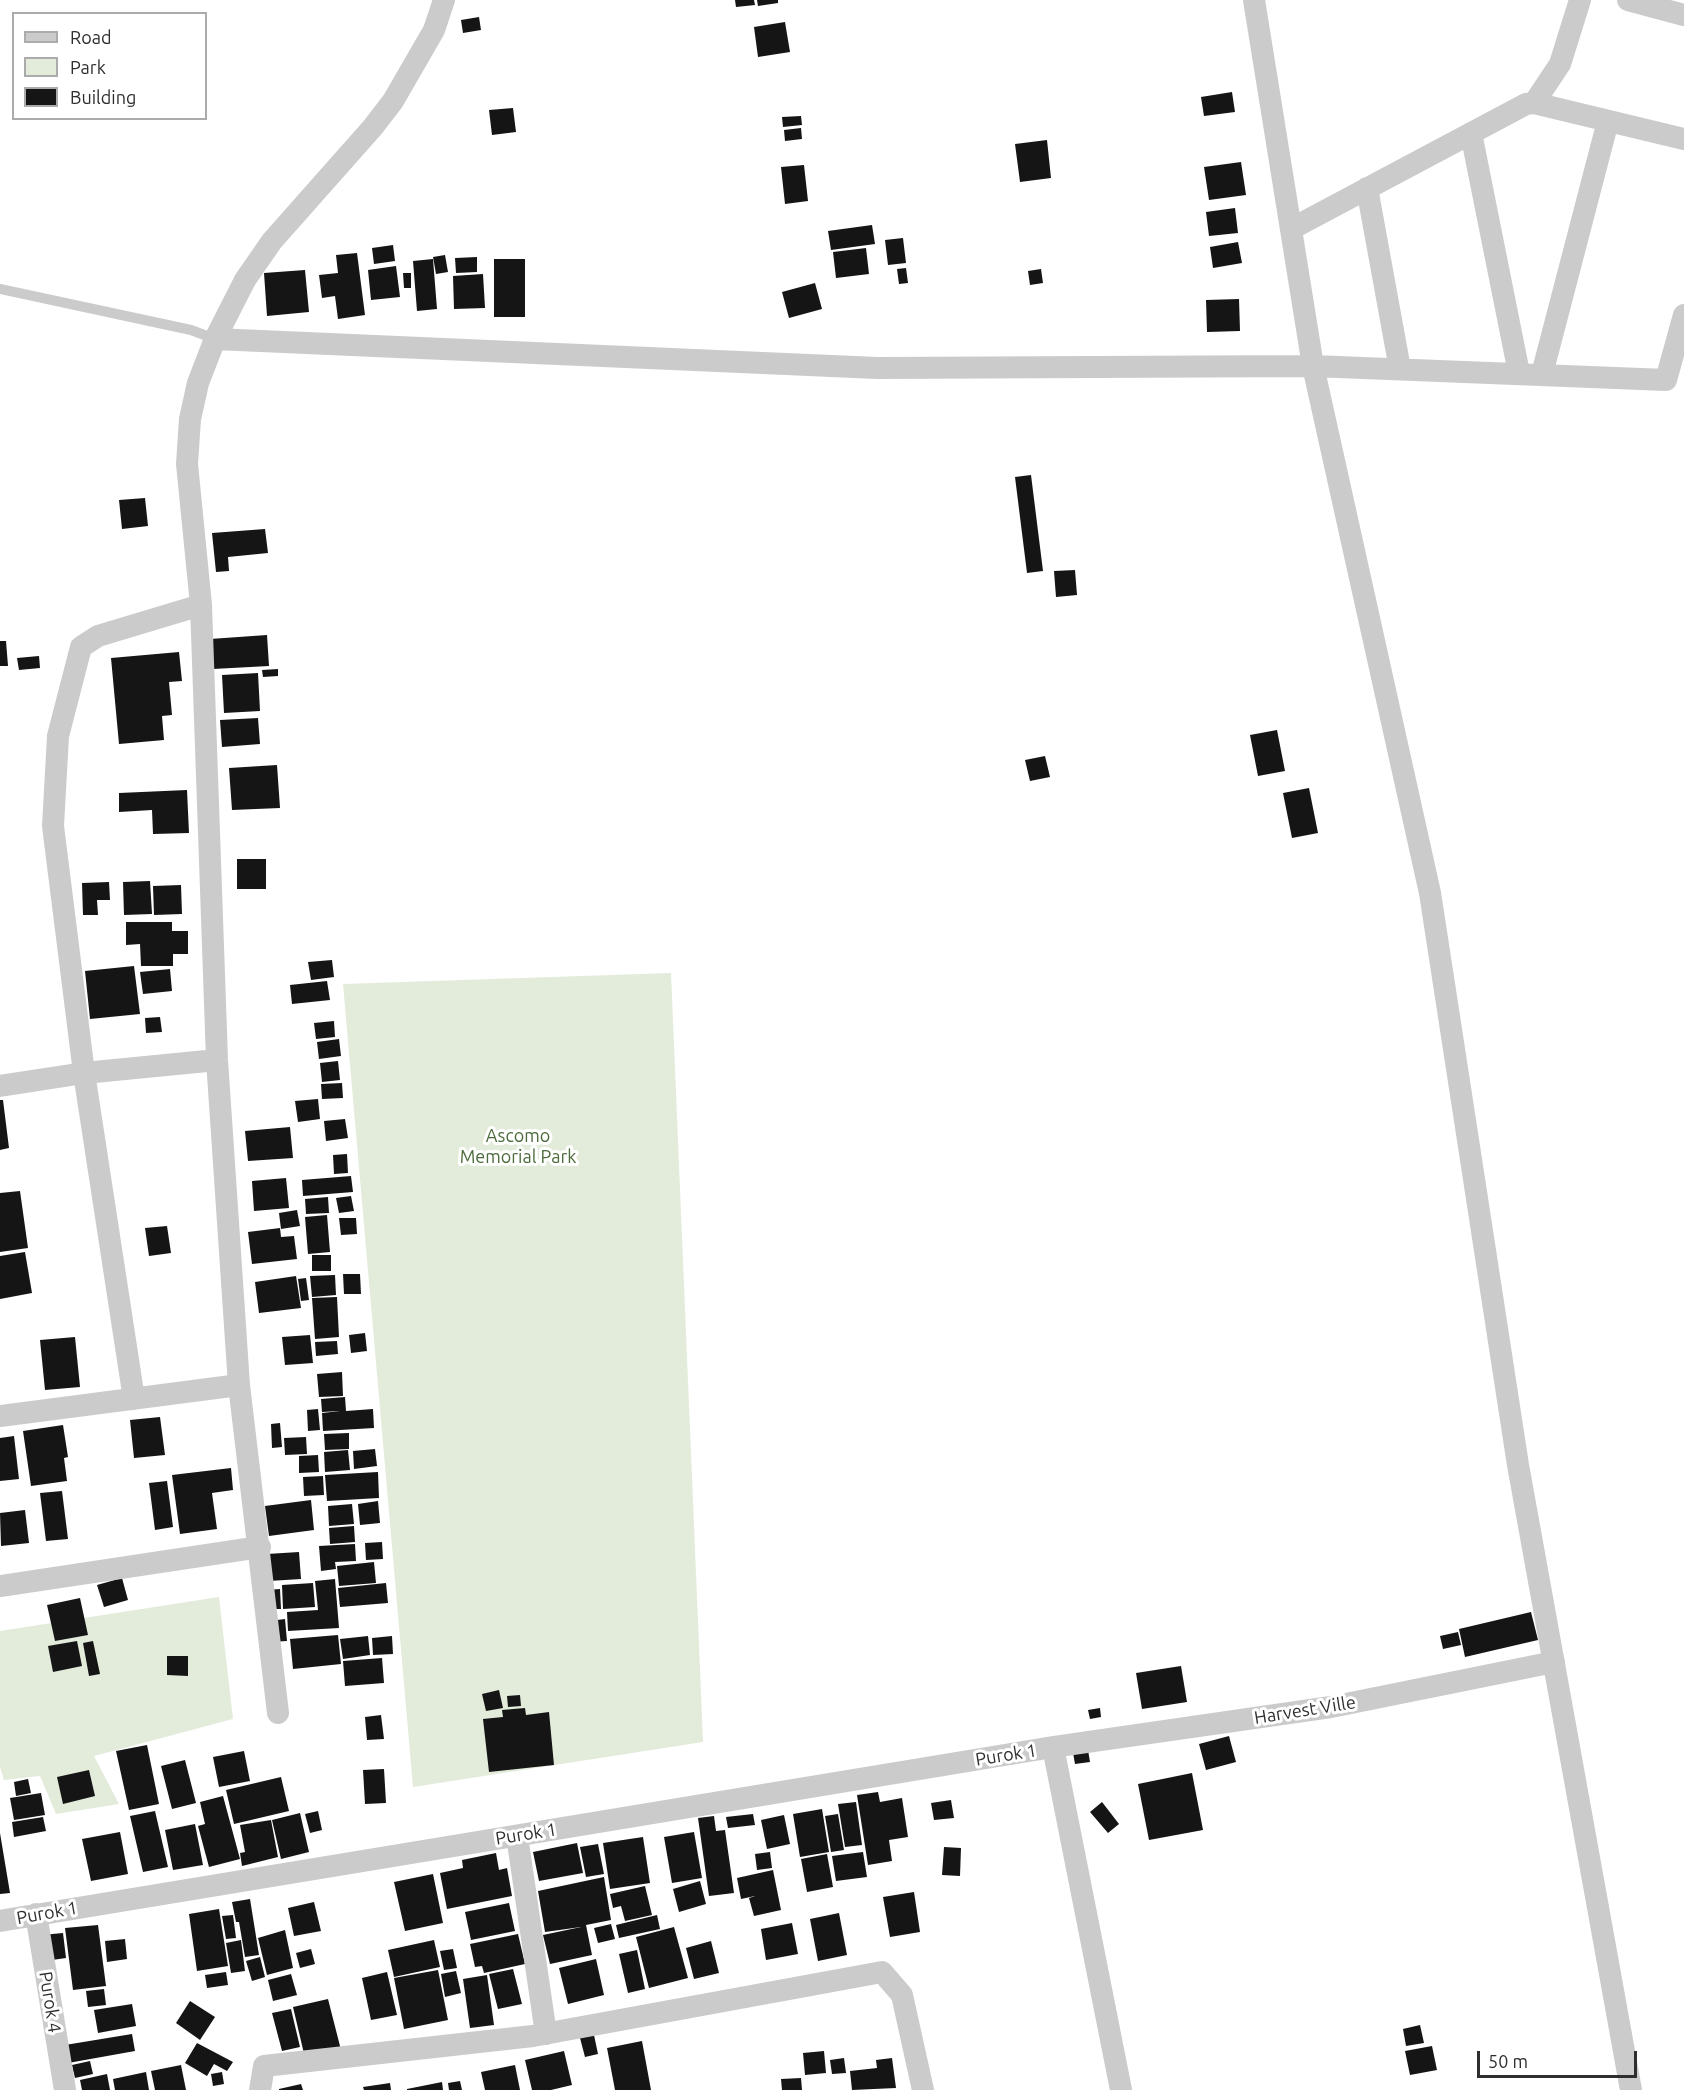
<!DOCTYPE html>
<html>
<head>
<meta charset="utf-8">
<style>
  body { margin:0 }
  #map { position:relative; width:1684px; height:2090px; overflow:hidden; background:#fff; font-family:Ubuntu,sans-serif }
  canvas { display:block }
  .legend { position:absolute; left:12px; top:12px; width:195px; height:108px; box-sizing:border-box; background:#fff; border:2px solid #ababab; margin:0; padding:8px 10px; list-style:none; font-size:18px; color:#2e2e2e }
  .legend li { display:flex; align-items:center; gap:12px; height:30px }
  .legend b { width:30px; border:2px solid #ababab }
  .scale { position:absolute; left:1477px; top:2051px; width:160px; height:27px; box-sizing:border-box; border:3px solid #2e2e2e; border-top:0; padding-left:8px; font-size:18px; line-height:21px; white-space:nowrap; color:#2e2e2e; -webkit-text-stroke:4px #fff; paint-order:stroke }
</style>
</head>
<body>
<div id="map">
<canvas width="1684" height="2090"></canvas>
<ul class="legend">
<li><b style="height:8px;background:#cbcbcb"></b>Road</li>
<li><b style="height:16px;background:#e3ecdb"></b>Park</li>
<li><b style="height:16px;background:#151515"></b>Building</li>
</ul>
<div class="scale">50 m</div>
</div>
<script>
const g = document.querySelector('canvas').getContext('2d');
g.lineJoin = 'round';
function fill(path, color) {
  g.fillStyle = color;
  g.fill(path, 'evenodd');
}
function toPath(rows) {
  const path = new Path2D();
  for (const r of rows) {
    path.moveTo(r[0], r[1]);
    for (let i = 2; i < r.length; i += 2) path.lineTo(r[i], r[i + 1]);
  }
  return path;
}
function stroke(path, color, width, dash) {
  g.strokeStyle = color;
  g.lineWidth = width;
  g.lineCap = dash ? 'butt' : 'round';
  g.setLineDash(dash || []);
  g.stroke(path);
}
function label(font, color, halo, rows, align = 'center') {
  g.font = font + ' Ubuntu,sans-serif';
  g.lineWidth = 6;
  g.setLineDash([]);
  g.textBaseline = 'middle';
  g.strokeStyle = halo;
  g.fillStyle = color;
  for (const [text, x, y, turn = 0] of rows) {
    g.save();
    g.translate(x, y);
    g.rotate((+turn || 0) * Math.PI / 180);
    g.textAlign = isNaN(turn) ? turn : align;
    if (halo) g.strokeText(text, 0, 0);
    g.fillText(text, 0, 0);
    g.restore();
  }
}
const green = toPath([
  [671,973,703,1742,413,1787,343,984],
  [219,1597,233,1719,94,1756,119,1804,56,1814,40,1776,4,1780,0,1767,0,1631]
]);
const building = toPath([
  [735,0,754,0,755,5,736,7],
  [757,0,778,0,778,3,758,6],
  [479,17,481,30,463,33,461,20],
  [785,22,790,52,758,57,754,27],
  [1232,92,1235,112,1204,116,1201,97],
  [513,108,516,132,492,135,489,110],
  [801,116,802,125,783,127,782,117],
  [801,128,802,139,785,141,784,130],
  [1047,140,1051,178,1020,182,1015,144],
  [1241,162,1246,195,1209,200,1204,167],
  [804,165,808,201,785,204,781,167],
  [1235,208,1238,233,1209,236,1206,212],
  [872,225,875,244,831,250,828,231],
  [903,238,906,263,888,265,885,240],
  [1238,242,1242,263,1213,268,1210,247],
  [393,245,395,261,374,264,372,248],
  [866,248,869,274,836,278,833,252],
  [357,253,365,315,338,319,335,296,322,298,319,275,338,273,336,255],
  [445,255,448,272,436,274,433,257],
  [477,257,477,272,456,273,455,258],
  [433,259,437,309,417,311,413,261],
  [494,259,525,259,525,317,494,317],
  [396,266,400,297,371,300,368,270],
  [906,268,908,283,899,284,897,269],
  [1041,269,1043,283,1030,285,1028,271],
  [305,270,309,312,267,316,264,273],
  [403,273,411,273,411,288,404,288],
  [483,274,485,308,454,309,453,276],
  [815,283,822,309,789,318,782,292],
  [1239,299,1240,331,1207,332,1206,300],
  [1031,475,1043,571,1027,573,1015,477],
  [145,498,148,526,122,529,119,500],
  [265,529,268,553,228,557,229,571,216,572,212,533],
  [1075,570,1077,595,1056,597,1054,571],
  [267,635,269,666,213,669,210,639],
  [0,641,6,641,8,666,0,666],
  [179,652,182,681,169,682,172,715,162,716,164,740,119,744,111,658],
  [39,656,40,668,19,670,17,658],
  [278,669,278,676,263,677,262,670],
  [258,673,260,711,224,713,222,675],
  [258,718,260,744,222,747,220,720],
  [1277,730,1285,771,1258,776,1250,735],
  [1045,756,1050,777,1030,781,1025,760],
  [277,765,280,808,232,810,229,768],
  [1309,788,1318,833,1292,838,1283,793],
  [187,790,189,833,153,834,152,810,119,812,119,793],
  [237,859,266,859,266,889,237,889],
  [150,881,152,914,124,915,123,882],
  [109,882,110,900,97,900,98,915,83,915,82,883],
  [181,885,182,914,154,915,153,886],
  [126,922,172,922,172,931,188,931,188,954,173,954,173,966,141,966,140,944,126,945],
  [332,960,334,977,311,980,308,962],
  [134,966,140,1014,90,1019,85,971],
  [170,969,172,991,143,994,140,972],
  [327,981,330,1000,292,1004,290,985],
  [160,1017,162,1032,146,1033,145,1018],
  [334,1021,335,1037,316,1039,314,1023],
  [339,1039,341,1056,319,1059,317,1042],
  [338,1061,340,1080,322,1082,320,1063],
  [342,1083,343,1098,322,1099,321,1084],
  [318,1099,320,1119,298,1122,295,1101],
  [0,1100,3,1100,9,1148,0,1150],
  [345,1119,348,1138,326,1141,324,1121],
  [290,1127,293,1158,248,1161,245,1131],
  [347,1154,348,1173,334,1174,333,1155],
  [351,1176,353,1192,303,1196,302,1180],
  [286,1178,289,1208,254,1211,252,1181],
  [20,1191,28,1248,0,1252,0,1193],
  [351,1196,354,1211,339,1213,336,1198],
  [328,1197,329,1213,306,1214,305,1199],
  [297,1210,300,1226,281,1229,279,1213],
  [327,1215,330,1252,308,1254,305,1217],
  [339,1218,356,1218,357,1234,341,1235],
  [167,1226,171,1253,149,1256,145,1228],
  [280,1228,281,1237,294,1236,297,1259,252,1264,248,1232],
  [25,1252,32,1293,0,1299,0,1256],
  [312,1255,331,1255,331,1271,312,1271],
  [343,1274,360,1274,361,1294,344,1294],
  [335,1275,336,1295,312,1297,310,1276],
  [296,1276,301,1308,259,1313,255,1282],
  [306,1278,309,1300,301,1301,298,1279],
  [337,1297,339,1337,315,1339,312,1298],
  [365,1333,367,1351,351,1353,349,1335],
  [310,1335,313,1363,285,1365,282,1337],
  [75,1337,80,1387,45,1390,40,1340],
  [337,1341,338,1354,316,1356,315,1342],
  [342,1372,343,1396,319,1397,317,1374],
  [345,1397,346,1411,373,1409,374,1428,323,1431,322,1413,340,1411,322,1412,321,1399],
  [318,1409,320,1430,308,1431,307,1410],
  [160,1417,165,1455,134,1458,130,1420],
  [280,1423,282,1447,272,1448,271,1424],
  [63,1425,68,1457,64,1458,67,1481,31,1486,23,1431],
  [349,1433,349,1449,325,1450,324,1434],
  [14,1436,19,1479,0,1481,0,1438],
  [306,1437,307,1454,285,1455,284,1438],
  [375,1449,377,1466,354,1469,353,1451],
  [348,1450,350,1470,325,1472,324,1452],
  [318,1455,319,1472,299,1473,299,1456],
  [231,1468,233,1490,212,1493,217,1529,180,1534,172,1475],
  [378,1472,379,1498,327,1501,325,1475],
  [323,1476,324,1495,304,1496,303,1477],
  [167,1481,173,1527,155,1530,149,1483],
  [62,1491,68,1539,46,1541,40,1493],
  [311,1500,314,1530,269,1536,265,1506],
  [378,1501,380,1523,360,1525,358,1504],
  [352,1504,354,1524,329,1526,328,1506],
  [25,1510,29,1543,1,1546,0,1513],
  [354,1526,355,1542,330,1544,329,1528],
  [382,1542,383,1559,366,1560,365,1543],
  [355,1544,356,1561,335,1562,336,1569,321,1571,319,1546],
  [299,1552,301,1579,269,1581,267,1554],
  [374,1562,376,1583,339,1586,337,1566],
  [122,1578,128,1600,104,1607,97,1585],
  [335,1579,339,1628,288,1631,287,1612,318,1610,315,1581],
  [313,1583,315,1607,283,1609,282,1585],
  [386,1583,388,1603,340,1607,338,1588],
  [280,1589,281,1609,267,1609,266,1590],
  [80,1598,88,1635,55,1641,47,1605],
  [1531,1612,1538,1640,1465,1657,1459,1629],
  [285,1619,287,1641,271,1642,269,1621],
  [1458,1632,1461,1645,1443,1649,1440,1636],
  [338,1635,341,1664,293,1669,290,1639],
  [368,1636,370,1655,343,1659,340,1639],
  [392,1636,393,1654,373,1655,372,1638],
  [77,1641,82,1666,53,1672,48,1646],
  [93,1641,100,1674,89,1676,83,1643],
  [167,1656,188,1656,188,1676,167,1675],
  [382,1658,384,1683,345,1686,343,1661],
  [1181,1666,1187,1702,1142,1709,1136,1673],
  [499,1690,503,1708,486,1711,482,1694],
  [520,1695,521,1706,508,1707,507,1696],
  [525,1708,526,1715,549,1712,554,1765,489,1772,483,1719,503,1717,502,1710],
  [1100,1708,1101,1717,1090,1719,1088,1710],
  [381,1715,384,1739,367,1740,365,1717],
  [1229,1736,1236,1762,1206,1770,1199,1744],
  [1087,1744,1090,1762,1075,1764,1072,1747],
  [147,1745,159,1804,129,1810,116,1751],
  [244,1751,250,1781,219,1787,213,1757],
  [185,1760,196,1803,172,1809,161,1766],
  [384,1769,386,1803,365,1804,363,1770],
  [89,1770,95,1796,63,1804,57,1777],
  [1192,1773,1203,1830,1149,1840,1138,1784],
  [281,1777,289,1811,234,1824,226,1790],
  [28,1779,31,1793,16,1796,14,1782],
  [878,1792,880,1802,902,1798,908,1837,889,1840,892,1861,868,1865,857,1795],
  [41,1793,45,1815,14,1820,10,1798],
  [223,1796,240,1859,209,1867,198,1826,205,1824,200,1802],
  [951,1800,954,1818,934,1820,931,1803],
  [856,1802,862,1845,845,1847,838,1804],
  [1102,1802,1119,1824,1108,1833,1090,1812],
  [822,1809,829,1852,800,1857,793,1814],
  [155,1811,168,1867,143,1872,130,1816],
  [318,1811,322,1830,310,1833,305,1814],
  [300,1813,309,1852,281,1859,272,1820],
  [753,1814,755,1825,728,1828,726,1817],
  [838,1814,844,1850,831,1852,825,1816],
  [784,1815,790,1844,767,1849,761,1820],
  [714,1816,716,1831,725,1830,734,1893,709,1896,698,1818],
  [43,1817,46,1831,14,1837,12,1822],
  [271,1820,278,1857,242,1866,240,1853,245,1852,240,1825],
  [195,1824,203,1865,173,1870,165,1830],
  [120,1832,128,1874,91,1881,82,1839],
  [694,1832,702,1878,672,1883,664,1837],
  [0,1833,10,1893,0,1894],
  [643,1837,650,1883,610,1889,603,1843],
  [577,1843,583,1873,539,1881,533,1852],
  [598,1844,604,1874,586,1877,580,1847],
  [944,1847,961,1848,960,1876,942,1875],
  [770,1852,772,1868,757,1870,755,1854],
  [863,1852,867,1877,836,1881,832,1856],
  [496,1853,499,1870,507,1868,512,1896,447,1909,440,1873,463,1868,462,1860],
  [827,1854,833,1887,807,1892,801,1859],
  [773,1870,781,1910,754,1916,749,1898,755,1896,741,1899,737,1878],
  [433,1874,443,1923,405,1931,394,1882],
  [604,1877,611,1920,586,1925,592,1955,550,1964,543,1935,581,1927,545,1932,538,1891],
  [700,1881,706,1904,679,1912,673,1889],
  [645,1886,652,1915,625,1921,621,1906,613,1908,610,1894],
  [914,1892,920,1932,890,1937,883,1897],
  [250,1899,259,1955,245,1957,239,1922,236,1922,232,1902],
  [314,1902,321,1931,294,1936,288,1908],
  [509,1903,515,1931,471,1940,465,1912],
  [219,1909,228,1966,197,1971,189,1914],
  [839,1913,847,1955,818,1961,810,1919],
  [233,1915,236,1938,226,1939,222,1916],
  [657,1915,660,1929,619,1938,616,1925],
  [792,1923,798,1954,766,1960,761,1929],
  [611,1924,615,1939,598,1943,594,1928],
  [98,1925,106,1986,73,1990,65,1928],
  [674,1927,688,1978,649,1988,636,1937],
  [285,1930,293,1968,267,1975,258,1938],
  [63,1933,66,1958,45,1961,42,1935],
  [518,1934,525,1964,484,1973,482,1966,475,1967,470,1944],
  [125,1939,127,1959,107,1962,105,1941],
  [241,1940,245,1971,231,1973,226,1943],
  [434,1940,440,1967,394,1977,388,1950],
  [711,1941,719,1973,694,1979,686,1948],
  [311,1949,315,1964,300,1968,296,1953],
  [453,1949,457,1968,444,1970,440,1951],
  [637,1950,645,1989,628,1993,619,1954],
  [260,1957,265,1977,252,1981,246,1961],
  [596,1959,604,1995,568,2004,559,1968],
  [513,1969,522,2004,498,2009,489,1974],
  [438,1970,448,2020,404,2029,394,1978],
  [456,1971,461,1993,445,1997,441,1974],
  [226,1972,228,1985,207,1988,205,1975],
  [387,1972,397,2015,371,2020,362,1978],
  [291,1974,297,1995,273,2001,268,1980],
  [487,1975,494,2025,470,2028,463,1979],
  [104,1989,106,2005,88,2007,86,1991],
  [328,1999,341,2050,305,2058,293,2007],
  [190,2001,215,2017,200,2040,176,2023],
  [132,2004,136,2026,98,2033,94,2010],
  [291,2009,300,2047,282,2051,272,2013],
  [1420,2025,1424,2043,1406,2046,1403,2029],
  [132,2034,135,2051,68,2063,65,2045],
  [594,2035,598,2054,585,2057,580,2038],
  [642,2041,651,2090,615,2090,607,2048],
  [197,2043,233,2062,227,2071,214,2064,207,2076,185,2063],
  [1432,2046,1437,2070,1410,2075,1405,2051],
  [564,2051,572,2085,551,2090,532,2090,525,2060],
  [824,2051,826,2073,805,2075,803,2053],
  [844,2058,846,2073,832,2074,830,2060],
  [892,2058,896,2088,852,2090,850,2071,877,2068,876,2060],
  [90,2061,93,2074,75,2078,72,2065],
  [181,2065,186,2090,155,2090,151,2071],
  [515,2065,520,2090,485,2090,481,2072],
  [146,2072,149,2090,115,2090,113,2079],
  [222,2072,224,2084,213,2086,211,2074],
  [107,2074,110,2090,82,2090,80,2080],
  [801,2078,802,2090,782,2090,781,2079],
  [460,2081,462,2090,449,2090,448,2083],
  [442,2082,443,2090,407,2090,407,2089],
  [390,2083,391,2090,364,2090,363,2087],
  [301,2084,303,2090,279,2090,279,2089]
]);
const service = toPath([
  [0,289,191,330,215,339]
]);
const minor = toPath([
  [1254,0,1313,366,1430,893,1518,1465,1631,2090],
  [1628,0,1684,15],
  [1534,103,1560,64,1580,0],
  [1471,133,1519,373],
  [1367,188,1400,369],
  [1291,229,1526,104,1534,103,1684,139],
  [215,339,877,368,1313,366,1666,380,1684,315],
  [1542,374,1608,121],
  [0,1086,84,1073,217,1060],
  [134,1399,84,1073,53,826,58,736,81,647,98,636,201,605],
  [0,1416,239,1385],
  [0,1586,260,1547],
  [278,1713,239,1385,217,1060,201,605,187,464,190,419,198,383,215,339,245,280,272,241,373,127,393,101,434,30,444,0],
  [1053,1747,1121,2090],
  [517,1836,546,2034],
  [36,1914,65,2090],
  [0,1921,1053,1747,1331,1707,1554,1662],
  [260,2090,264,2066,533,2036,882,1972,902,1995,923,2090]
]);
const parkNames = [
  ["Ascomo",518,1136],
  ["Memorial Park",518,1157]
];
const streetNames = [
  ["Harvest Ville",1305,1710,-9],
  ["Purok 1",1006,1755,-9],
  ["Purok 1",526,1834,-9],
  ["Purok 1",47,1913,-10],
  ["Purok 4",50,2002,81]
];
fill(green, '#e3ecdb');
fill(building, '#151515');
stroke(service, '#cbcbcb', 10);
stroke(minor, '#cbcbcb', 22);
label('18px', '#4c6b3a', '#fff', parkNames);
label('18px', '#2e2e2e', '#fff', streetNames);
</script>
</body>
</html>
